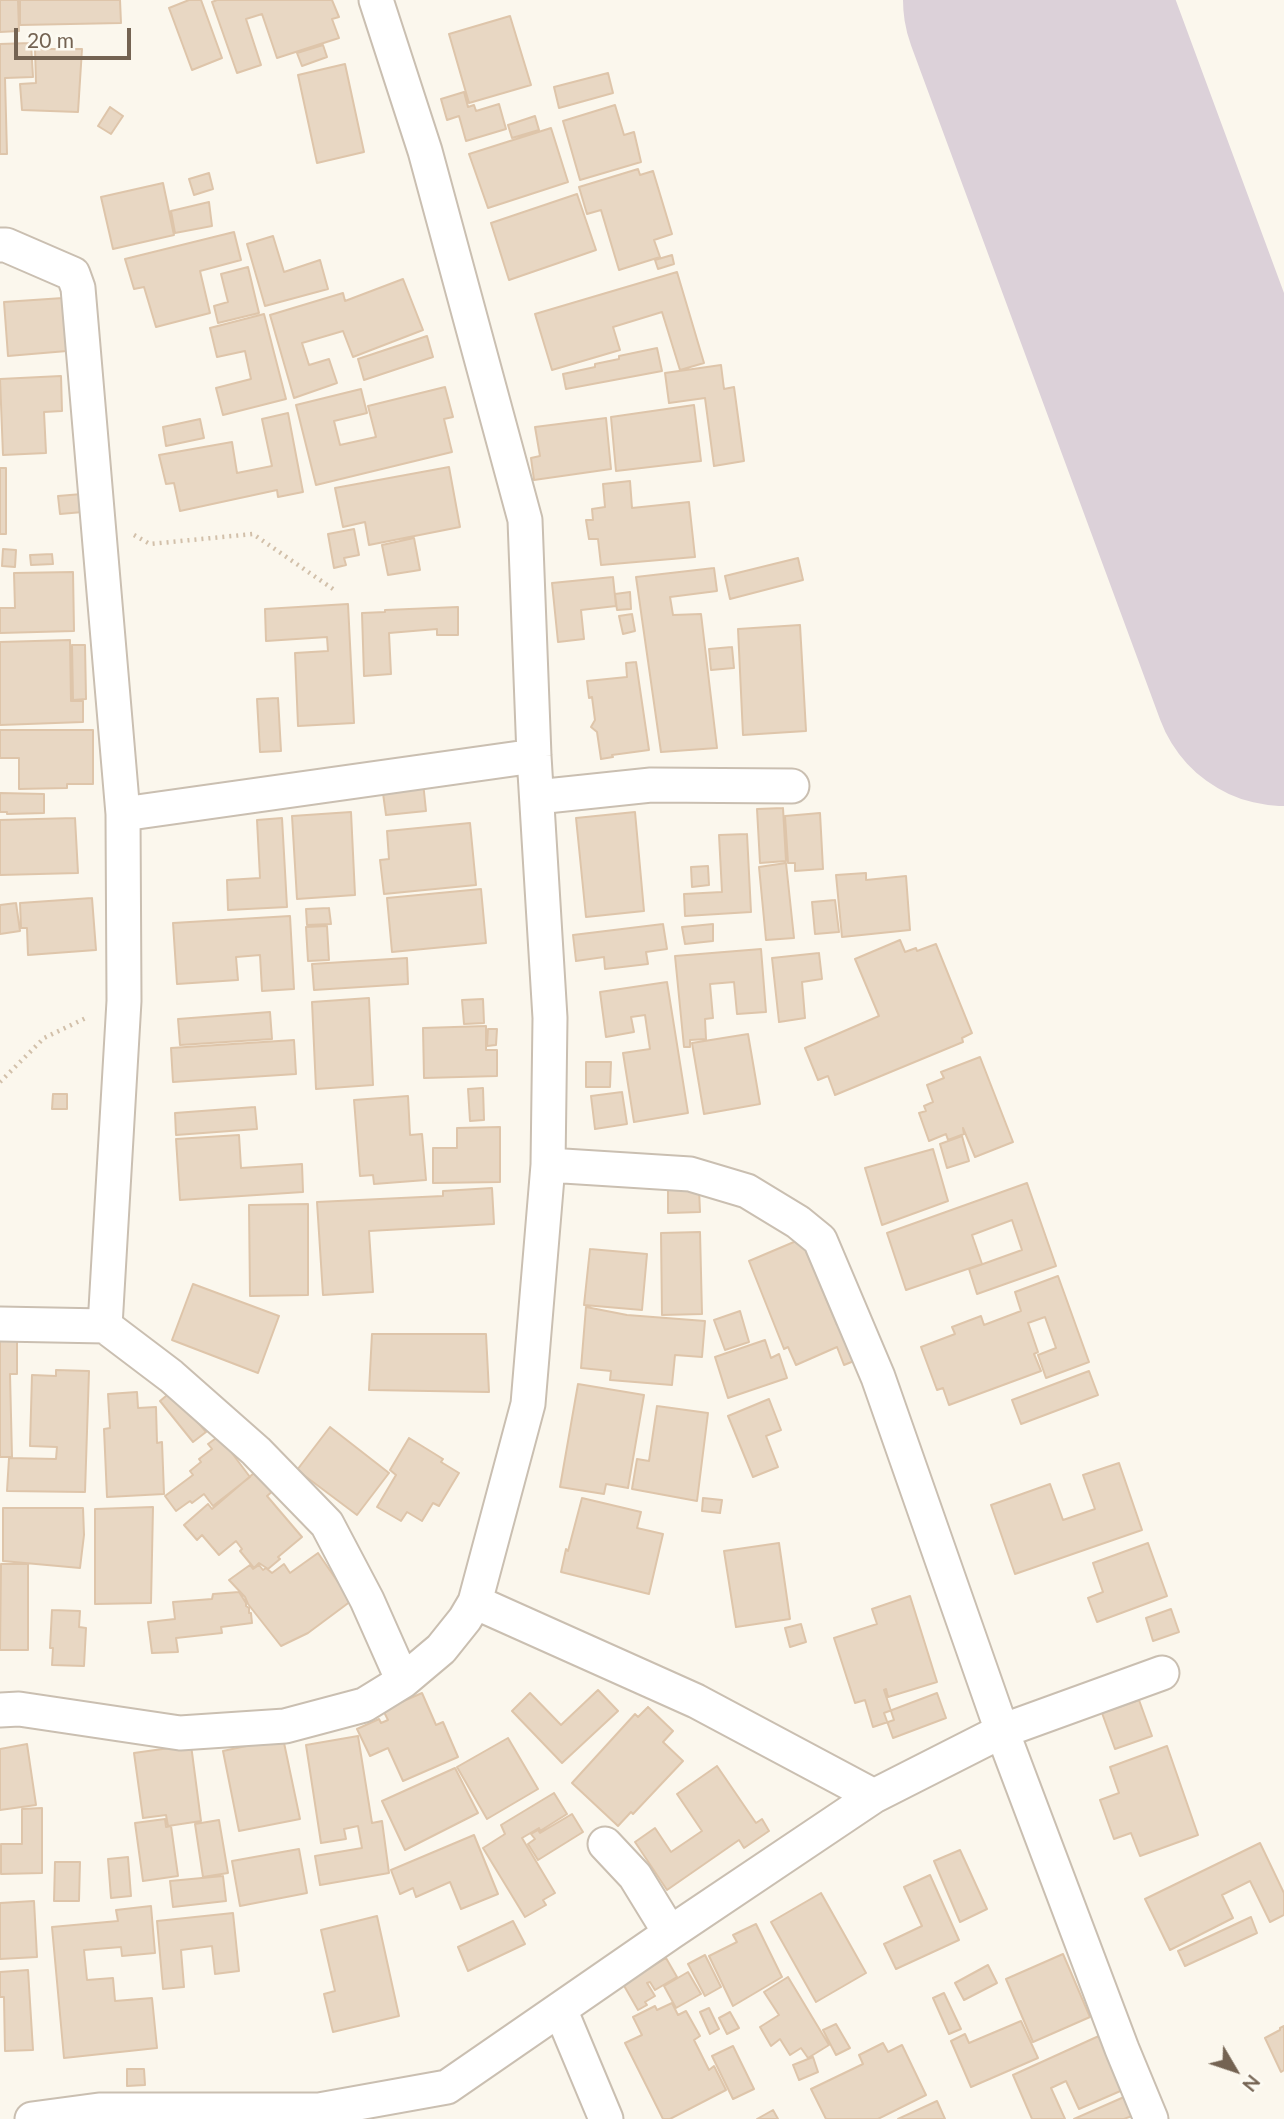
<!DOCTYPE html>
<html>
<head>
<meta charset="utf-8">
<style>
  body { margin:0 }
  #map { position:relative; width:1284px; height:2119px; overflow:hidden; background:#fbf7ed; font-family:Lato,sans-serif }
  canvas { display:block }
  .north { position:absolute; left:1200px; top:2035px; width:70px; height:70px; -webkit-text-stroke:5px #fdfbf3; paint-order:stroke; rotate:129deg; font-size:19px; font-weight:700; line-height:28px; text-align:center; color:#746352 }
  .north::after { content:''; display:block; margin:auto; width:24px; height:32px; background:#746352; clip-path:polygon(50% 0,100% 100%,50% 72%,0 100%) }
  .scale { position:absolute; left:14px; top:28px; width:117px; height:32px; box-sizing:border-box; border:4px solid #746352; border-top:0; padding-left:9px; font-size:21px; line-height:24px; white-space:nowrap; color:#746352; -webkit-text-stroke:5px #fdfbf3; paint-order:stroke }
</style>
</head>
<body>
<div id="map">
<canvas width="1284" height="2119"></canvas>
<div class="north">N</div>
<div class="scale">20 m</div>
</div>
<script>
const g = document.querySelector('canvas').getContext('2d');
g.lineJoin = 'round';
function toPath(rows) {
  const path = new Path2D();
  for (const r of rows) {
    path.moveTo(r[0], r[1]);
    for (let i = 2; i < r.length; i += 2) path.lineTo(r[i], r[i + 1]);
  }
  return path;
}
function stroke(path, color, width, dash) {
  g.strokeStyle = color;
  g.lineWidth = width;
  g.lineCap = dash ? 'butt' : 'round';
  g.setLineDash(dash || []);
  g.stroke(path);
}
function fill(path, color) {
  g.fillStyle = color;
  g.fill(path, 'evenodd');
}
const runway = toPath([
  [1035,0,1284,674]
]);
const building = toPath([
  [0,0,18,0,19,31,0,32,0,0],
  [20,0,120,0,121,23,20,25,20,0],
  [189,0,201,0,222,58,192,70,169,8,189,0],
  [217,0,332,0,339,17,332,19,339,38,277,58,262,14,246,19,261,65,237,73,212,2,217,0],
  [510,16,531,85,469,103,449,34,510,16],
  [31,43,33,77,5,78,7,154,0,154,0,44,31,43],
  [323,45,327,57,302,66,297,53,323,45],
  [35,49,82,49,78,112,22,110,20,84,36,83,35,49],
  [345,64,364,152,317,163,298,75,345,64],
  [608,73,613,93,559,108,554,87,608,73],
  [464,92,468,107,474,105,476,111,499,104,506,129,466,141,459,116,447,120,441,99,464,92],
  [615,105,624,135,634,132,641,162,580,180,563,121,615,105],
  [110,107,123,116,111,134,98,126,110,107],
  [535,116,539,130,512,138,508,125,535,116],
  [551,128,568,182,488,208,469,154,551,128],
  [638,169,640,175,653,171,672,234,654,240,660,257,619,270,601,210,587,214,579,187,638,169],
  [209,173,213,189,194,195,189,179,209,173],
  [163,183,174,235,113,249,101,197,163,183],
  [577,194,596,250,509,280,491,223,577,194],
  [209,202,212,226,175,233,171,211,209,202],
  [234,232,241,260,200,271,210,313,156,327,144,287,134,289,125,259,234,232],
  [273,236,284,272,320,260,328,289,265,306,247,244,273,236],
  [672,255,674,264,658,269,655,260,672,255],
  [248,267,259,313,218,323,214,306,228,302,221,274,248,267],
  [677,272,704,363,680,370,662,312,613,327,620,350,552,370,535,314,677,272],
  [403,279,423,330,353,357,343,331,302,343,309,365,329,359,337,383,294,398,270,315,343,293,345,301,403,279],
  [63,298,67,351,8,356,4,302,63,298],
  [264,314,286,399,223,415,216,388,251,379,245,351,217,357,210,328,264,314],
  [427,336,433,357,364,380,358,359,427,336],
  [657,348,662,371,566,389,563,374,595,367,595,364,619,359,619,356,657,348],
  [721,365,724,389,734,387,744,461,714,466,705,398,669,403,665,373,721,365],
  [61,376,62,411,44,412,46,453,3,455,0,379,61,376],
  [445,387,453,417,444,419,452,452,316,485,296,405,361,389,367,413,334,421,340,445,376,437,368,406,445,387],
  [694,405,701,461,616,471,611,417,694,405],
  [288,413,303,492,278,497,277,490,180,511,174,483,166,484,159,455,232,442,237,473,272,466,262,419,288,413],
  [606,418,611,469,534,480,531,458,540,456,535,427,606,418],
  [200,419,204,438,166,446,163,427,200,419],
  [449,467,460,527,369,545,365,522,343,527,335,488,449,467],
  [0,468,6,468,6,534,0,534,0,468],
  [630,481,632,508,689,502,695,557,601,565,598,539,589,539,586,520,593,520,592,509,605,507,603,484,630,481],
  [82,494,83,512,60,514,58,496,82,494],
  [354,529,359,555,344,558,346,565,334,568,328,534,354,529],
  [414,538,420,570,388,575,382,545,414,538],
  [3,549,16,550,15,567,2,566,3,549],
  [52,554,53,564,31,565,30,555,52,554],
  [798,558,803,580,730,599,725,576,798,558],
  [714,568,717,591,670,597,673,615,701,614,717,748,661,752,636,577,714,568],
  [73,572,74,631,0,633,0,608,15,608,14,573,73,572],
  [613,577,616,606,581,610,584,639,558,642,552,583,613,577],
  [630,592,631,609,617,610,615,594,630,592],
  [348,604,354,723,298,726,295,653,328,651,327,637,266,641,265,609,348,604],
  [458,607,458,635,437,635,437,629,389,633,391,674,364,676,362,613,385,612,385,610,458,607],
  [632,614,635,631,623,634,619,616,632,614],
  [800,625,806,731,743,735,738,629,800,625],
  [70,640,71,701,83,701,83,722,0,725,0,642,70,640],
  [72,645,85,645,86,699,73,700,72,645],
  [732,647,734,668,711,670,709,649,732,647],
  [636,662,649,750,612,755,613,757,601,759,597,732,591,727,595,720,592,697,589,698,587,681,627,677,626,663,636,662],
  [278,698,281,751,260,752,257,699,278,698],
  [0,730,93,730,93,784,67,784,67,788,19,789,19,758,0,758,0,730],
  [423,782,426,811,386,815,382,786,423,782],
  [0,793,44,794,44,813,7,814,7,812,0,812,0,793],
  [783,808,786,861,760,863,757,809,783,808],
  [351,812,355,895,297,899,292,816,351,812],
  [635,812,644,911,586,917,576,818,635,812],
  [820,813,823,869,795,871,795,863,788,863,785,816,820,813],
  [75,818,78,873,0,875,0,820,75,818],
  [282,818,287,907,228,910,227,880,260,878,257,820,282,818],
  [470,823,476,885,384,894,380,860,389,859,387,831,470,823],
  [747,834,751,912,685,916,684,894,722,892,719,835,747,834],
  [786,863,794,938,766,940,759,867,786,863],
  [708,866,709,885,692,887,691,867,708,866],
  [866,873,866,880,906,876,910,930,842,937,836,875,866,873],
  [481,889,486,943,392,952,387,898,481,889],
  [92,898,96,950,28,955,27,928,21,928,20,903,92,898],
  [835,900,839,932,815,934,812,902,835,900],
  [16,903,20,931,0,934,0,905,16,903],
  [329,908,331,924,307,925,306,909,329,908],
  [290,916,294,989,262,991,260,955,236,957,238,980,177,984,173,923,290,916],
  [663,924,667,949,646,952,648,964,605,969,604,957,576,961,573,935,663,924],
  [713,924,713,941,685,944,682,927,713,924],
  [327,926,329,960,308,961,306,927,327,926],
  [900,940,905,952,916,948,917,951,936,944,972,1033,962,1038,963,1042,835,1095,828,1076,818,1080,805,1048,879,1016,855,959,900,940],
  [761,949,766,1012,737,1014,734,982,710,984,713,1018,705,1019,706,1039,690,1040,690,1047,684,1047,675,956,761,949],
  [819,953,822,979,802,982,805,1018,779,1022,772,958,819,953],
  [407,958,408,984,314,990,312,964,407,958],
  [667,982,688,1113,634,1122,623,1053,650,1049,645,1015,631,1017,634,1032,606,1037,600,992,667,982],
  [369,998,373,1085,316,1089,312,1002,369,998],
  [483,999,484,1023,464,1024,462,1000,483,999],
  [270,1012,272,1039,180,1045,178,1019,270,1012],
  [486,1026,486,1050,497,1050,497,1076,424,1078,423,1028,486,1026],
  [488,1029,497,1029,496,1045,487,1046,488,1029],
  [748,1034,760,1104,704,1114,692,1043,748,1034],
  [294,1040,296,1074,173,1082,171,1048,294,1040],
  [980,1057,1013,1142,975,1157,963,1128,964,1134,948,1140,946,1134,929,1141,919,1113,926,1111,924,1106,933,1102,927,1085,944,1078,941,1072,980,1057],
  [586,1062,611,1062,610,1087,586,1087,586,1062],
  [483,1088,484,1120,470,1121,468,1089,483,1088],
  [622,1092,627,1124,595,1129,591,1096,622,1092],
  [53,1094,67,1094,67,1109,52,1109,53,1094],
  [408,1096,410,1135,422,1134,426,1180,374,1184,373,1175,360,1176,354,1100,408,1096],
  [255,1107,257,1129,176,1135,175,1113,255,1107],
  [500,1127,500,1182,433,1183,433,1148,457,1148,457,1128,500,1127],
  [239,1135,241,1168,302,1164,303,1192,180,1200,176,1139,239,1135],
  [962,1136,969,1161,947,1168,940,1144,962,1136],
  [933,1149,948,1201,882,1225,865,1168,933,1149],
  [1027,1183,1056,1266,977,1294,969,1269,1022,1250,1012,1220,972,1235,982,1264,906,1290,887,1233,1027,1183],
  [492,1188,494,1224,369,1231,373,1292,323,1295,317,1202,443,1196,443,1191,492,1188],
  [699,1189,700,1212,668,1213,668,1190,699,1189],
  [308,1204,308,1295,250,1296,249,1205,308,1204],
  [700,1232,702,1314,662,1315,661,1233,700,1232],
  [801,1239,837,1325,844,1322,859,1359,844,1365,837,1347,796,1365,788,1347,784,1349,749,1261,801,1239],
  [590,1249,647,1254,642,1310,584,1305,590,1249],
  [1058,1276,1089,1362,1046,1378,1038,1355,1056,1348,1045,1317,1028,1323,1038,1352,1034,1354,1041,1371,949,1405,943,1388,937,1390,921,1347,955,1334,952,1327,981,1316,984,1325,1021,1311,1015,1292,1058,1276],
  [193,1284,279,1316,258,1373,172,1340,193,1284],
  [586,1307,627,1315,705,1321,702,1357,675,1355,672,1385,610,1380,611,1371,581,1368,586,1307],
  [740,1311,749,1342,725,1350,714,1320,740,1311],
  [372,1334,486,1334,489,1392,369,1390,372,1334],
  [765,1340,771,1358,779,1354,787,1378,728,1398,715,1357,765,1340],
  [0,1341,17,1341,17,1374,10,1374,12,1457,0,1457,0,1341],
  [56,1370,89,1371,85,1492,7,1491,9,1458,56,1459,57,1447,30,1446,32,1375,56,1376,56,1370],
  [1089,1371,1098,1395,1021,1424,1012,1400,1089,1371],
  [578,1384,644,1395,628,1488,606,1484,604,1494,560,1487,578,1384],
  [172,1391,206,1432,193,1442,160,1401,172,1391],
  [137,1392,138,1408,156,1407,157,1443,162,1442,164,1494,107,1497,104,1429,110,1428,108,1394,137,1392],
  [769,1399,781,1430,766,1436,778,1467,753,1477,728,1416,769,1399],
  [657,1406,708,1413,697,1501,632,1489,637,1459,649,1461,657,1406],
  [330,1427,389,1473,357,1515,297,1470,330,1427],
  [219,1436,250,1477,213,1506,204,1494,192,1503,190,1501,176,1511,165,1496,193,1475,190,1471,201,1462,199,1459,212,1449,208,1444,219,1436],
  [409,1438,443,1459,441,1462,459,1473,439,1506,433,1503,422,1521,407,1512,401,1521,377,1507,396,1475,390,1470,409,1438],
  [1119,1463,1142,1530,1015,1574,991,1505,1050,1484,1063,1520,1095,1509,1083,1475,1119,1463],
  [254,1473,264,1483,266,1481,274,1490,267,1496,302,1537,278,1557,280,1559,268,1569,259,1563,254,1568,240,1551,242,1549,236,1541,219,1555,202,1535,197,1540,184,1525,208,1504,212,1509,254,1473],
  [582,1498,641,1512,637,1528,663,1534,649,1594,561,1572,566,1549,568,1551,582,1498],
  [703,1498,722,1500,720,1513,702,1511,703,1498],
  [153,1507,151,1603,95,1604,95,1509,153,1507],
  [3,1508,83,1508,84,1535,80,1568,3,1561,3,1508],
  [779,1543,790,1619,736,1627,724,1551,779,1543],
  [1148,1543,1167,1596,1097,1622,1088,1598,1103,1592,1093,1563,1148,1543],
  [318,1553,351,1601,308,1633,281,1646,248,1604,245,1597,229,1580,250,1565,253,1569,259,1565,263,1570,266,1568,272,1573,284,1564,290,1573,318,1553],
  [1,1564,28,1564,28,1650,0,1650,1,1564],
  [239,1592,246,1603,246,1606,249,1608,249,1613,251,1613,252,1623,221,1627,222,1633,176,1638,178,1652,152,1653,148,1622,175,1619,173,1602,212,1599,213,1594,239,1592],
  [910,1596,937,1682,888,1697,886,1689,884,1690,894,1720,873,1727,865,1700,855,1703,834,1638,877,1624,872,1609,910,1596],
  [1171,1609,1179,1632,1153,1641,1146,1618,1171,1609],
  [52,1610,80,1611,79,1627,86,1628,84,1666,52,1665,53,1648,50,1648,52,1610],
  [801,1624,806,1642,790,1647,785,1628,801,1624],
  [598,1690,618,1711,562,1763,512,1711,530,1693,561,1725,598,1690],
  [422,1693,436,1725,443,1722,458,1757,403,1781,388,1748,370,1756,357,1729,379,1719,381,1723,388,1720,383,1710,422,1693],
  [937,1693,946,1718,893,1738,884,1713,937,1693],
  [1139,1700,1152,1736,1115,1749,1102,1713,1139,1700],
  [648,1707,673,1731,663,1742,683,1761,633,1814,631,1812,618,1826,572,1783,635,1714,638,1717,648,1707],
  [358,1736,372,1823,382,1821,389,1873,320,1885,315,1856,362,1848,358,1826,344,1829,346,1839,321,1843,306,1745,358,1736],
  [283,1738,300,1819,239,1831,223,1751,283,1738],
  [508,1738,538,1789,487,1819,457,1767,508,1738],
  [27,1744,36,1805,0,1810,0,1749,27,1744],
  [191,1745,201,1821,168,1826,166,1815,143,1818,134,1753,191,1745],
  [1167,1746,1198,1835,1140,1856,1131,1833,1114,1839,1100,1800,1119,1793,1110,1767,1167,1746],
  [717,1766,756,1823,762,1819,769,1831,744,1848,739,1840,667,1890,635,1842,655,1828,671,1852,702,1831,677,1794,717,1766],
  [455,1768,478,1813,405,1850,382,1801,455,1768],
  [554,1793,567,1814,540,1831,539,1828,522,1838,555,1893,543,1900,546,1905,525,1917,483,1848,505,1834,501,1825,554,1793],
  [42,1808,42,1873,1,1874,1,1844,22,1844,22,1809,42,1808],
  [572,1814,583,1832,538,1860,528,1844,535,1839,531,1834,538,1830,540,1833,572,1814],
  [165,1819,166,1827,171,1826,178,1876,143,1881,135,1823,165,1819],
  [219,1820,228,1873,203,1877,195,1824,219,1820],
  [474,1835,498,1894,461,1909,450,1882,416,1897,413,1888,400,1894,391,1870,474,1835],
  [1260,1843,1284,1893,1284,1915,1270,1922,1250,1881,1222,1895,1233,1918,1170,1950,1145,1899,1260,1843],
  [299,1849,307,1893,240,1906,232,1861,299,1849],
  [960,1850,987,1909,960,1922,934,1861,960,1850],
  [128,1857,131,1896,111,1898,108,1859,128,1857],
  [55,1862,80,1862,79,1901,54,1901,55,1862],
  [930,1875,959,1940,896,1969,884,1944,922,1926,904,1887,930,1875],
  [223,1876,226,1901,173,1907,170,1881,223,1876],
  [821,1893,866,1973,816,2002,771,1922,821,1893],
  [34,1901,37,1957,0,1959,0,1903,34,1901],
  [151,1906,155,1953,122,1956,121,1947,84,1950,87,1980,113,1978,115,2001,152,1998,157,2048,64,2058,52,1927,118,1921,116,1910,151,1906],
  [233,1913,239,1971,215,1974,212,1946,181,1950,184,1987,163,1989,157,1921,233,1913],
  [377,1916,399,2016,333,2032,324,1994,335,1991,321,1930,377,1916],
  [1251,1917,1257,1933,1185,1966,1178,1951,1251,1917],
  [513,1921,525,1944,468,1971,458,1947,513,1921],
  [756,1924,782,1977,733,2006,709,1956,737,1942,733,1935,756,1924],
  [1063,1954,1090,2017,1033,2042,1006,1979,1063,1954],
  [705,1955,721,1987,705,1996,688,1964,705,1955],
  [666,1958,677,1977,655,1990,650,1982,647,1983,655,1996,645,2002,647,2005,638,2010,623,1984,666,1958],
  [988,1965,997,1983,964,2000,955,1983,988,1965],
  [28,1970,33,2050,5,2051,4,1997,0,1997,0,1972,28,1970],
  [688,1972,701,1994,676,2008,664,1986,688,1972],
  [788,1977,829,2045,808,2058,801,2048,790,2055,780,2039,771,2046,760,2027,779,2015,764,1992,788,1977],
  [944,1993,961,2029,949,2034,933,1998,944,1993],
  [672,2003,678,2015,686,2011,700,2036,694,2040,709,2070,714,2066,726,2090,670,2119,663,2119,625,2043,642,2035,633,2017,655,2006,657,2010,672,2003],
  [709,2008,719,2029,710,2034,700,2012,709,2008],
  [730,2012,739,2028,727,2034,719,2018,730,2012],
  [1021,2021,1038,2058,971,2087,951,2041,965,2034,969,2043,1021,2021],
  [836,2024,850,2048,836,2055,823,2030,836,2024],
  [1284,2026,1284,2070,1281,2072,1265,2038,1280,2030,1280,2028,1284,2026],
  [1101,2035,1125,2089,1079,2109,1066,2081,1051,2088,1065,2119,1032,2119,1013,2075,1101,2035],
  [883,2043,888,2052,902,2045,926,2095,878,2119,826,2119,811,2089,863,2064,859,2055,883,2043],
  [733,2046,754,2089,733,2099,712,2056,733,2046],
  [813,2057,818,2072,799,2080,793,2065,813,2057],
  [127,2069,144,2069,145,2085,127,2086,127,2069],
  [1124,2097,1132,2116,1124,2119,1074,2119,1124,2097],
  [937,2101,945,2119,898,2119,937,2101],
  [773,2110,778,2119,757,2119,773,2110]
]);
const path = toPath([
  [134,535,150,544,253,534,333,589],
  [0,1082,44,1038,88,1017]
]);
const minor = toPath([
  [0,245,6,245,73,274,78,288,123,814,124,1001,105,1326,0,1324],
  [537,797,651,785,792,786],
  [123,814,534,756],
  [548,1165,690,1174,747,1191,798,1222,820,1240,878,1377,1002,1731,1122,2049,1151,2119],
  [105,1326,171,1376,256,1451,327,1524,367,1600,403,1681],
  [475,1602,696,1701,874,1796],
  [0,1710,19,1709,180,1733,285,1726,364,1705,403,1681,441,1649,465,1619,475,1602,528,1404,548,1165,550,1018,534,756,525,520,425,151,376,0],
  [605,1844,635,1876,670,1933],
  [560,2009,670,1933,874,1796,1002,1731,1162,1673],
  [32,2119,99,2110,319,2110,447,2087,560,2009,606,2119]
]);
stroke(runway, '#dcd1d9', 264);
fill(building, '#e8d7c3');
stroke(building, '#dec5aa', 2);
stroke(minor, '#cabfb1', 37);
stroke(path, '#d2c0aa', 4.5, [2, 5]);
stroke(minor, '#fff', 33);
</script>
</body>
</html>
